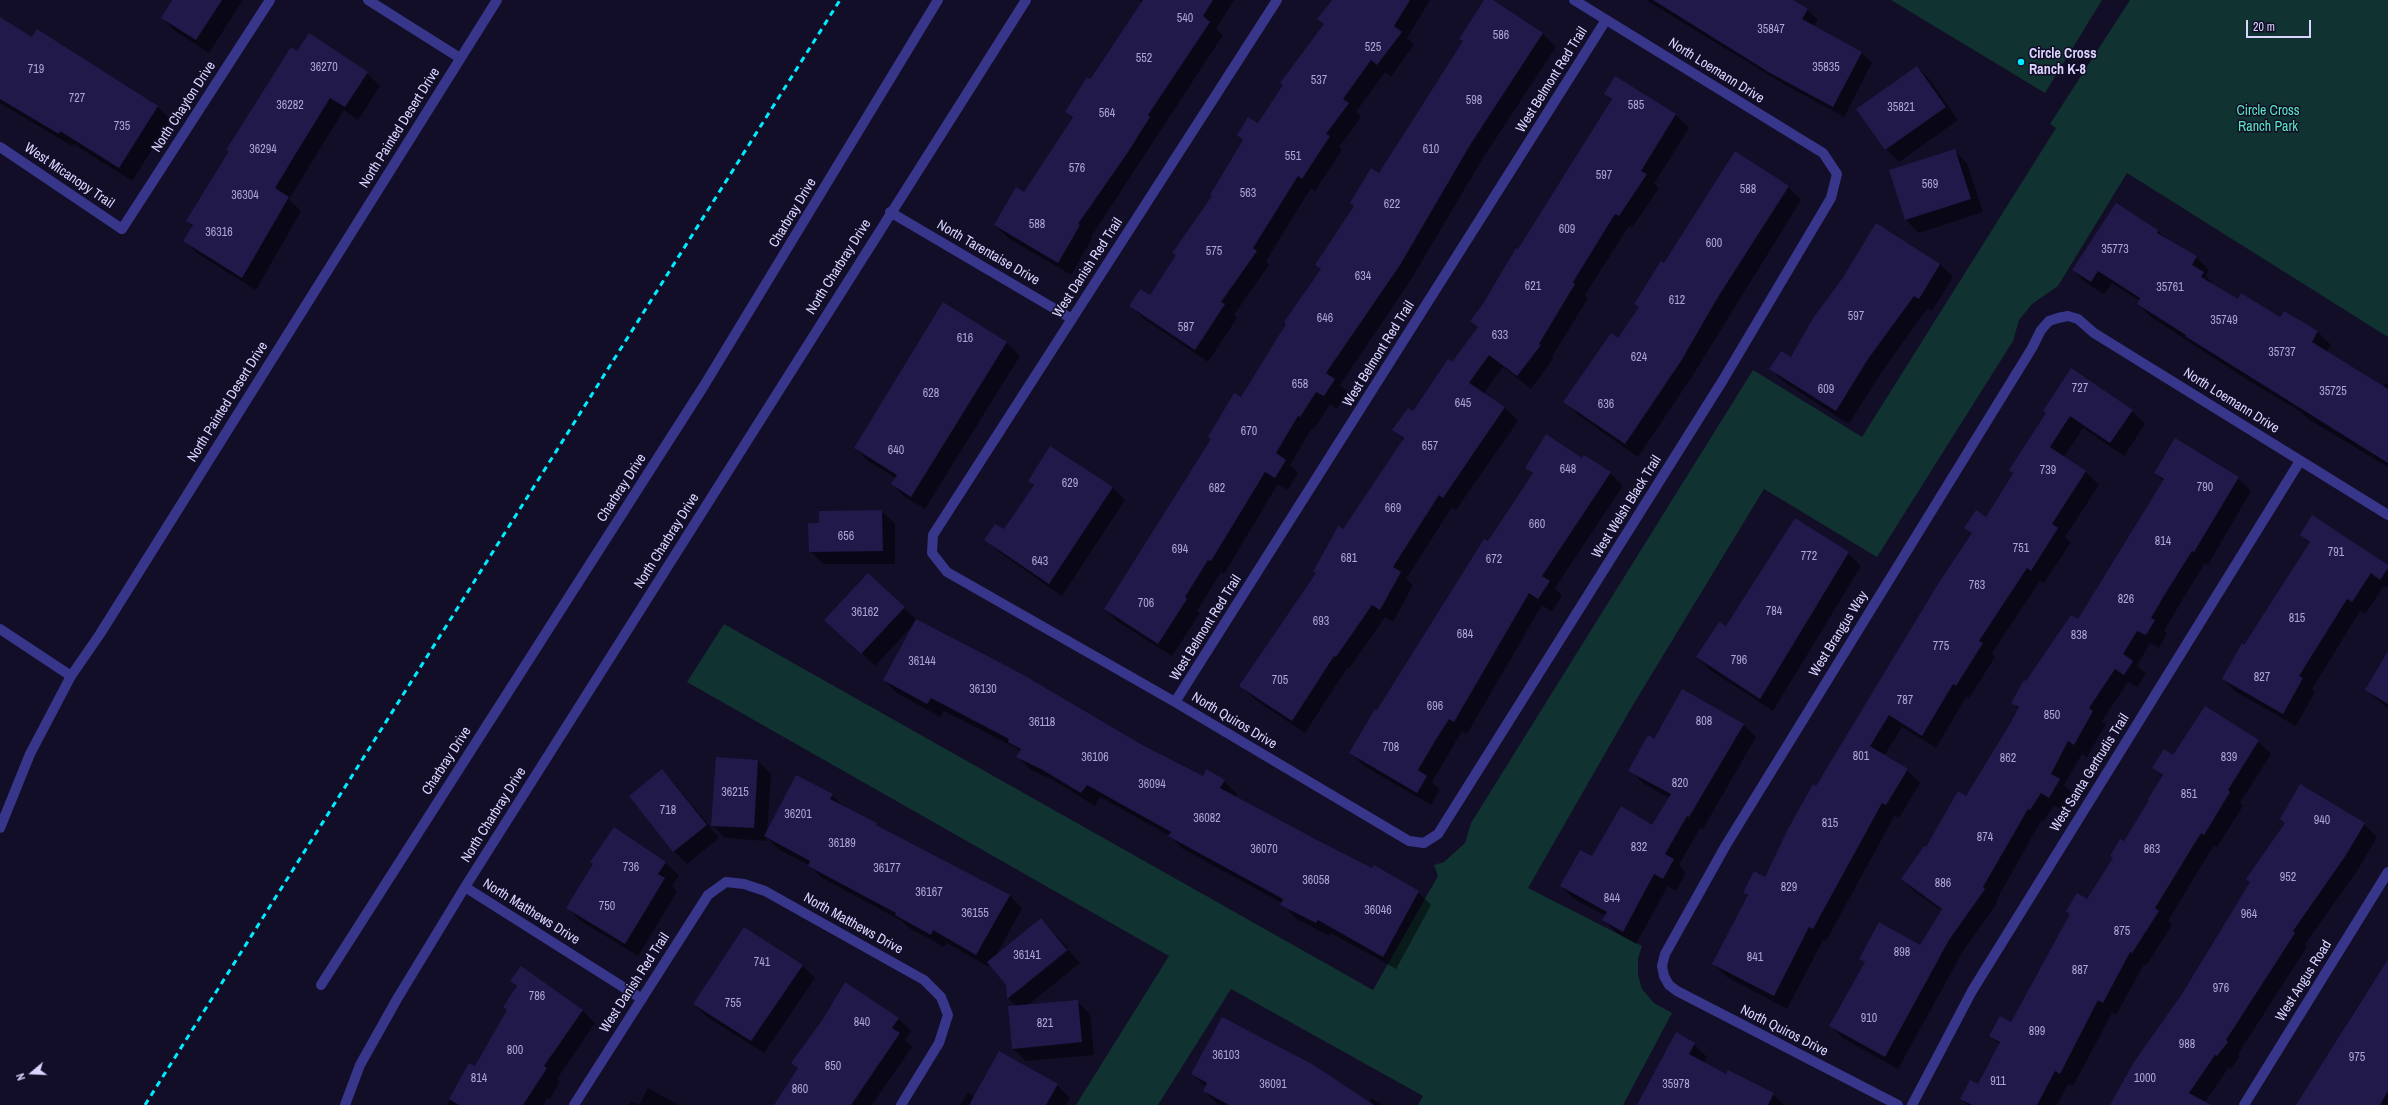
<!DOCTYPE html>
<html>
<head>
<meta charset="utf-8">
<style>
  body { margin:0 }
  #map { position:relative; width:2388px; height:1105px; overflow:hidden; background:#120e28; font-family:"Archivo Narrow",sans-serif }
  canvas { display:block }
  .north { position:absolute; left:12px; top:1053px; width:40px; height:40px; -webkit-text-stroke:3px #120e28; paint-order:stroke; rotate:251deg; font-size:11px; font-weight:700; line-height:16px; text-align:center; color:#d9d5ff }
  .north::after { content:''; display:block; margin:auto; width:14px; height:18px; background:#d9d5ff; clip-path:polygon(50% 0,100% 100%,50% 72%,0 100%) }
  .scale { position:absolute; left:2246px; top:20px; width:65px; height:18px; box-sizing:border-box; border:2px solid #d9d5ff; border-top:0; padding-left:5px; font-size:12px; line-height:14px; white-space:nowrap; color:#d9d5ff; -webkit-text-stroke:3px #120e28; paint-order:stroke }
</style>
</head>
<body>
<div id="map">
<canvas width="2388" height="1105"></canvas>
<div class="north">N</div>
<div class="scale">20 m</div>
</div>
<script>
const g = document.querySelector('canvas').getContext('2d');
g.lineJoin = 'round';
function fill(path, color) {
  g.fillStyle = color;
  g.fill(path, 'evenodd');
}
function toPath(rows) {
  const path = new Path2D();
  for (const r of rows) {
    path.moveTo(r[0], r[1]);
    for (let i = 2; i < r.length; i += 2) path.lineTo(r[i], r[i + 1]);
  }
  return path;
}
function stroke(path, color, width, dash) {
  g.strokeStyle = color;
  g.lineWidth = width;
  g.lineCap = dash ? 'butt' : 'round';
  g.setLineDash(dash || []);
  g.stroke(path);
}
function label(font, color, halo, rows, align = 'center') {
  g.font = font + ' "Archivo Narrow",sans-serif';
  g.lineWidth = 3;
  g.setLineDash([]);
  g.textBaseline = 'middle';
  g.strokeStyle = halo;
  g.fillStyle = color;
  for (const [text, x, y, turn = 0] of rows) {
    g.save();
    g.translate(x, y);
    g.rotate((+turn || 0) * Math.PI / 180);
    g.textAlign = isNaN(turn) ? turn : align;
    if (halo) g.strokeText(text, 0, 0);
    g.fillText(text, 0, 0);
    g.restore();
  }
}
const green = toPath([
  [1891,0,2102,0,2045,93],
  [2130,0,2388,0,2388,337,2127,173,2058,286,2032,304,2019,320,2013,341,1877,557,1764,489,1630,710,1528,888,1642,946,1638,958,1638,975,1642,989,1654,1003,1672,1013,1623,1105,1418,1105,1423,1096,1231,989,1158,1105,1076,1105,1169,956,687,682,724,624,1373,990,1438,876,1434,865,1444,862,1465,843,1471,823,1753,370,1862,437,2056,128,2050,124]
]);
const shadow = toPath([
  [170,0,243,0,209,53,175,31,162,18,172,2],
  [1140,0,1234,0,1216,29,1223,35,1091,237,1092,239,1071,275,1008,238,995,225,1024,193,1073,119,1066,112,1141,4],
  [1333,0,1430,0,1407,38,1414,45,1391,77,1385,72,1356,112,1361,117,1339,147,1342,150,1315,191,1311,188,1266,261,1269,265,1234,315,1237,318,1208,362,1144,319,1131,306,1150,296,1177,256,1173,252,1213,196,1243,141,1238,135,1258,124,1324,25,1318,19],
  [1485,0,1491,0,1543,34,1556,47,1483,158,1412,278,1340,385,1348,392,1337,409,1330,404,1314,429,1312,428,1290,465,1298,473,1288,490,1278,484,1224,574,1221,572,1197,611,1200,613,1172,656,1118,622,1105,609,1322,270,1317,265,1379,174,1463,42,1460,39],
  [1646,0,1792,0,1808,10,1818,20,1814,27,1862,53,1872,63,1844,117,1782,83],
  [0,18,32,39,37,31,158,107,171,120,132,181,74,144,72,146,0,103],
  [298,52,367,73,380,86,358,120,344,110,289,199,301,211,256,290,198,254,185,241,193,227,187,221],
  [1917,67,1930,80,1958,120,1899,162,1886,149],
  [1615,78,1676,115,1689,128,1654,184,1659,188,1632,228,1629,226,1585,295,1588,298,1552,357,1553,359,1531,389,1503,367,1484,393,1505,408,1518,421,1456,510,1452,507,1406,579,1413,585,1393,622,1385,617,1349,669,1347,668,1305,733,1254,699,1241,686,1317,574,1314,571,1404,440,1394,430,1413,413,1479,328,1471,320,1518,250,1612,101,1605,94],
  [1954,150,1967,163,1983,212,1919,233,1906,220,1890,171],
  [1788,187,1801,200,1693,375,1638,457,1578,415,1565,402,1618,340,1640,308,1636,304,1664,264],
  [2116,204,2158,231,2166,239,2196,257,2209,270,2206,276,2216,287,2238,300,2280,319,2284,312,2318,332,2331,345,2326,352,2383,387,2386,383,2388,384,2388,467,2308,419,2301,412,2243,377,2151,317,2138,304,2140,301,2112,283,2104,294,2086,283,2073,270],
  [1940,264,1953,277,1932,311,1928,308,1881,373,1849,424,1784,382,1771,369,1791,359],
  [943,303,1007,343,1020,356,925,509,905,497,892,484,896,478,868,461,855,448],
  [2132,411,2145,424,2124,456,2083,428,2064,457,2086,472,2099,485,2065,537,2071,542,2044,583,2040,581,1992,653,1995,657,1969,698,1966,697,1936,748,1902,727,1884,756,1907,770,1920,783,1899,818,1895,815,1826,941,1823,940,1787,1009,1727,977,1714,964,1748,897,1744,892,1766,878,1816,787,1973,535,1966,528,1986,518,2047,414],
  [1582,460,1610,473,1623,486,1555,588,1562,595,1552,612,1542,605,1467,734,1462,731,1432,782,1440,790,1431,805,1364,766,1351,753,1533,474,1526,467],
  [2155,473,2238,478,2251,491,2208,565,2205,563,2178,607,2164,631,2167,634,2159,648,2150,643,2137,666,2146,674,2137,687,2128,682,2102,721,2106,724,2087,757,2082,754,2064,785,2072,793,2062,810,2054,805,2043,822,2041,821,1996,901,1997,903,1962,953,1898,1069,1844,1039,1831,1026,1865,963,1860,958,1920,946,1942,911,1915,892,1902,879,1966,797,2019,709,2013,703,2027,682,2078,621,2164,481],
  [1029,481,1112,487,1125,500,1062,596,999,552,986,539,1004,531,1034,486],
  [882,511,895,524,895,564,823,564,810,551,820,524],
  [2301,535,2388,566,2388,588,2384,586,2365,614,2360,611,2312,689,2315,692,2296,726,2236,692,2223,679,2310,544],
  [1848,553,1861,566,1773,711,1710,670,1697,657,1726,628],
  [904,608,917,620,1144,747,1203,777,1224,781,1237,794,1235,797,1314,840,1418,892,1431,905,1396,969,1331,933,1329,936,1295,918,1282,903,1183,849,1170,836,1100,797,1095,806,1055,781,1031,770,1018,757,1020,752,1016,748,944,711,940,717,897,693,884,680,913,625,875,666,839,632],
  [2388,653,2388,709,2366,690],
  [2205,707,2258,741,2271,754,2240,803,2243,806,2217,847,2214,845,2168,921,2172,925,2146,966,2144,964,2116,1015,2112,1013,2073,1086,2068,1084,2057,1105,1968,1105,1961,1099,1979,1085,2000,1045,1991,1036,2011,1024,2071,915,2067,911,2088,901,2163,777,2153,768,2174,757],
  [1743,724,1756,737,1703,829,1700,828,1679,865,1686,873,1676,891,1668,886,1636,944,1617,933,1604,920,1606,916,1574,899,1561,886,1592,858,1653,826,1669,798,1643,783,1630,770],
  [758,761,771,774,767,832,832,795,844,807,876,824,882,829,1009,895,1022,908,996,956,1041,919,1068,948,1013,993,1014,994,1069,950,1080,963,1028,1005,1077,1001,1090,1014,1094,1055,1026,1061,1012,1048,1016,1006,1008,998,1007,985,991,965,989,967,947,943,944,947,909,928,902,921,822,878,809,865,778,849,767,837,766,841,725,838,712,825],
  [662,771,675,784,719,838,687,864,674,851],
  [2281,819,2364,824,2377,837,2359,868,2305,944,2307,947,2238,1054,2240,1056,2231,1069,2229,1067,2203,1105,2112,1105,2183,995,2251,883,2247,879,2286,824],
  [666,863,679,876,672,886,677,892,638,956,581,921,568,908],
  [802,965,815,978,764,1053,707,1017,694,1004,716,968],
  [2388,966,2388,1105,2297,1105,2314,1082,2352,1015,2382,969],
  [511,981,582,1010,595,1023,557,1079,560,1081,550,1099,547,1098,543,1105,447,1105,469,1064,475,1067,508,1010,518,988],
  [898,1018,911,1031,905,1040,912,1047,872,1105,775,1105,798,1069,792,1063],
  [1694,1044,1707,1057,1704,1063,1726,1075,1773,1094,1784,1105,1642,1105],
  [1192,1074,1369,1102,1371,1098,1383,1105,1219,1105,1204,1091,1206,1087],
  [1057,1085,1070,1098,1066,1105,960,1105,968,1093,975,1097],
  [648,1088,679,1105,629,1105,631,1101,639,1105]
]);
const building = toPath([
  [172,0,222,0,196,40,161,18],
  [1143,0,1213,0,1203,16,1210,22,1148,115,1150,117,1128,152,1078,224,1080,225,1058,263,994,225,1016,187,1024,192,1073,117,1065,112,1087,77,1090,79],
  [1332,0,1410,0,1394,26,1402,32,1377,65,1371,60,1343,99,1349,103,1326,134,1330,136,1302,179,1298,176,1253,248,1257,251,1221,302,1225,304,1195,350,1129,306,1140,289,1150,295,1176,255,1172,253,1212,196,1210,195,1243,140,1237,135,1248,117,1258,123,1283,85,1280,83,1324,24,1317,19],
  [1484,0,1493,0,1543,33,1470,145,1400,265,1326,373,1335,379,1324,396,1316,392,1300,417,1298,416,1276,453,1286,460,1275,478,1265,472,1211,561,1208,560,1185,597,1187,599,1158,644,1104,609,1211,439,1208,437,1234,393,1241,397,1286,324,1284,322,1321,269,1315,265,1354,206,1350,203,1371,168,1379,173,1463,41,1459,39],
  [1653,0,1793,0,1808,9,1802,19,1862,52,1833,107,1770,73],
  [0,17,32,37,37,29,158,106,119,168,60,131,59,134,0,99],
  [309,33,368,72,345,107,330,98,298,150,275,188,289,197,242,278,183,241,193,225,186,221,229,151,226,150,291,47,297,51],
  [1917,66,1946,107,1885,150,1856,109],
  [1615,76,1676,114,1641,171,1647,174,1619,216,1615,214,1573,282,1575,284,1539,344,1541,345,1517,376,1489,355,1469,383,1505,407,1443,498,1439,495,1393,567,1401,572,1380,610,1372,605,1336,657,1334,656,1292,721,1239,686,1316,573,1313,572,1338,526,1343,529,1404,438,1392,430,1408,408,1413,411,1448,359,1452,362,1478,327,1470,321,1484,302,1516,248,1518,249,1612,99,1604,94],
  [1955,149,1971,199,1905,220,1889,170],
  [1735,151,1789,186,1718,297,1681,361,1625,444,1563,402,1611,333,1618,338,1639,307,1634,304,1661,261,1664,263],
  [2116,203,2158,230,2157,233,2197,256,2192,265,2204,272,2201,277,2238,299,2241,293,2280,317,2284,311,2318,331,2312,342,2388,389,2388,463,2185,336,2186,335,2137,304,2140,298,2098,271,2091,282,2072,270],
  [1876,223,1940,264,1919,299,1914,296,1868,359,1836,411,1769,369,1781,351,1791,357,1813,318,1842,279],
  [943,302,1007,342,911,497,891,484,897,475,854,448],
  [2071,368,2133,410,2110,443,2070,416,2050,447,2086,471,2052,524,2058,528,2031,571,2027,568,1979,641,1983,643,1956,686,1953,684,1922,736,1889,715,1870,746,1908,769,1886,805,1882,803,1813,929,1809,927,1774,996,1712,964,1748,895,1743,893,1754,871,1765,877,1788,829,1813,784,1816,786,1938,584,1972,533,1964,528,1976,510,1986,517,2013,473,2009,470,2046,413,2043,411],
  [1546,434,1582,458,1584,455,1611,472,1542,576,1550,581,1538,599,1529,593,1454,722,1449,719,1435,741,1418,770,1427,776,1417,793,1349,753,1375,709,1377,710,1484,539,1488,541,1533,473,1525,468],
  [2175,438,2239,477,2194,552,2192,551,2165,594,2151,618,2155,620,2146,635,2137,631,2123,654,2133,661,2124,675,2115,669,2089,708,2093,711,2074,745,2068,741,2051,774,2060,779,2049,798,2041,793,2030,810,2028,809,1983,887,1985,889,1949,940,1885,1057,1829,1026,1865,962,1859,959,1879,922,1920,945,1942,909,1901,879,1924,846,1926,847,1958,791,1966,796,2011,722,2019,707,2011,703,2024,680,2026,681,2071,615,2078,619,2164,479,2154,473],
  [1050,446,1113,487,1049,584,984,540,995,524,1004,529,1034,485,1028,481],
  [882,510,883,551,809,552,808,523,819,523,819,511],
  [2312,515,2388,565,2388,568,2380,580,2371,573,2352,602,2347,599,2299,676,2303,678,2283,714,2222,679,2242,643,2244,645,2310,542,2300,535],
  [1795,518,1849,552,1760,699,1696,657,1719,622,1726,626],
  [868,573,905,607,861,654,824,620],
  [916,619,1020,673,1144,746,1203,776,1206,769,1225,780,1220,788,1315,839,1372,868,1374,865,1419,891,1383,957,1318,920,1316,923,1280,905,1283,899,1168,836,1171,832,1087,785,1081,793,1041,769,1016,757,1021,749,1008,742,1009,739,931,698,927,704,883,680],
  [2388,651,2388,704,2365,690],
  [1682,689,1744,724,1689,817,1687,816,1665,854,1674,859,1663,879,1654,874,1623,932,1602,920,1607,912,1560,886,1580,850,1592,856,1621,806,1652,825,1671,794,1628,771,1648,735,1654,739],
  [2205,706,2259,740,2228,790,2230,792,2204,835,2201,833,2155,908,2159,911,2132,953,2130,952,2103,1003,2098,1000,2060,1074,2055,1071,2037,1105,1972,1105,1960,1099,1970,1080,1978,1084,2000,1042,1989,1036,2000,1016,2011,1022,2070,914,2066,911,2077,893,2087,899,2113,858,2110,856,2120,839,2124,841,2149,800,2148,799,2163,775,2152,768,2164,749,2173,755],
  [716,757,758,760,754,828,711,826],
  [662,769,707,825,673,852,629,796],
  [796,775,833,794,830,799,877,823,876,825,1010,895,976,955,933,930,931,935,895,915,896,913,808,866,810,861,764,836],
  [2300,784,2365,823,2346,855,2293,931,2295,933,2226,1040,2228,1042,2217,1056,2215,1055,2189,1093,2211,1105,2110,1105,2134,1062,2182,994,2250,882,2246,879,2285,823,2280,819],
  [614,827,666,862,658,874,665,878,625,944,566,908,593,864,590,862],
  [1041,918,1067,950,1007,999,1006,985,987,962],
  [744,927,803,965,751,1041,693,1004],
  [2388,959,2388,1091,2380,1105,2296,1105],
  [521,966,583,1010,544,1066,547,1068,523,1105,459,1105,449,1099,469,1063,475,1066,507,1010,503,1007,517,986,510,981],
  [845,982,899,1018,892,1028,900,1033,851,1105,774,1105,798,1068,791,1063,823,1019],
  [1078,1000,1082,1042,1012,1049,1008,1006],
  [1222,1017,1312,1064,1374,1105,1229,1105,1203,1091,1207,1083,1191,1074],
  [1676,1032,1695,1043,1689,1054,1726,1074,1728,1070,1774,1093,1768,1105,1637,1105],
  [999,1051,1058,1084,1046,1105,969,1105]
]);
const minor = toPath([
  [368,0,460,58],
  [1277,0,933,535,932,553,947,572,1175,702,1409,841,1424,843,1438,834,1723,380,1831,198,1837,174,1823,153,1574,0],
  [0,147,122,229,270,0],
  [890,212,1072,319],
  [0,629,71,676],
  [1175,702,1606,20],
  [0,828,30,754,71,676,100,634,497,0],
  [465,887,642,999],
  [321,985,705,384,938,0],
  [345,1105,360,1065,397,999,465,887,1026,0],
  [574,1105,708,895,726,882,744,884,765,891,924,980,941,997,948,1015,939,1043,901,1105],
  [1898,1105,1677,991,1669,985,1664,976,1662,966,1665,954,1726,845,2032,348,2041,330,2049,321,2058,318,2068,316,2078,319,2094,333,2388,515],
  [1912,1105,1972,991,2300,461],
  [2244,1105,2388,872]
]);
const rail = toPath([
  [145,1105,840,0]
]);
const markers = [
  [2021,62,4,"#01ecff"]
];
const numberNames = [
  ["540",1185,19],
  ["35847",1771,30],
  ["586",1501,36],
  ["525",1373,48],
  ["552",1144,59],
  ["36270",324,68],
  ["35835",1826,68],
  ["719",36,70],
  ["537",1319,81],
  ["727",77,99],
  ["598",1474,101],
  ["36282",290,106],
  ["585",1636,106],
  ["35821",1901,108],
  ["564",1107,114],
  ["735",122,127],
  ["36294",263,150],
  ["610",1431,150],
  ["551",1293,157],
  ["576",1077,169],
  ["597",1604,176],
  ["569",1930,185],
  ["588",1748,190],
  ["563",1248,194],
  ["36304",245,196],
  ["622",1392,205],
  ["588",1037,225],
  ["609",1567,230],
  ["36316",219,233],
  ["600",1714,244],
  ["35773",2115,250],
  ["575",1214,252],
  ["634",1363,277],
  ["621",1533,287],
  ["35761",2170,288],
  ["612",1677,301],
  ["597",1856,317],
  ["646",1325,319],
  ["35749",2224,321],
  ["587",1186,328],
  ["633",1500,336],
  ["616",965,339],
  ["35737",2282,353],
  ["624",1639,358],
  ["658",1300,385],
  ["727",2080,389],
  ["609",1826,390],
  ["35725",2333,392],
  ["628",931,394],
  ["645",1463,404],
  ["636",1606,405],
  ["670",1249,432],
  ["657",1430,447],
  ["640",896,451],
  ["648",1568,470],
  ["739",2048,471],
  ["629",1070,484],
  ["790",2205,488],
  ["682",1217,489],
  ["669",1393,509],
  ["660",1537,525],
  ["656",846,537],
  ["814",2163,542],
  ["751",2021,549],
  ["694",1180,550],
  ["791",2336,553],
  ["772",1809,557],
  ["681",1349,559],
  ["672",1494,560],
  ["643",1040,562],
  ["763",1977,586],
  ["826",2126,600],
  ["706",1146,604],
  ["784",1774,612],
  ["36162",865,613],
  ["815",2297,619],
  ["693",1321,622],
  ["684",1465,635],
  ["838",2079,636],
  ["775",1941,647],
  ["796",1739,661],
  ["36144",922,662],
  ["827",2262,678],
  ["705",1280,681],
  ["36130",983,690],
  ["787",1905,701],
  ["696",1435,707],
  ["850",2052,716],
  ["808",1704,722],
  ["36118",1042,723],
  ["708",1391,748],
  ["801",1861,757],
  ["36106",1095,758],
  ["839",2229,758],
  ["862",2008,759],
  ["820",1680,784],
  ["36094",1152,785],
  ["36215",735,793],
  ["851",2189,795],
  ["718",668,811],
  ["36201",798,815],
  ["36082",1207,819],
  ["940",2322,821],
  ["815",1830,824],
  ["874",1985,838],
  ["36189",842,844],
  ["832",1639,848],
  ["36070",1264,850],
  ["863",2152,850],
  ["736",631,868],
  ["36177",887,869],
  ["952",2288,878],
  ["36058",1316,881],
  ["886",1943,884],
  ["829",1789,888],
  ["36167",929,893],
  ["844",1612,899],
  ["750",607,907],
  ["36046",1378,911],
  ["36155",975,914],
  ["964",2249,915],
  ["875",2122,932],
  ["898",1902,953],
  ["36141",1027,956],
  ["841",1755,958],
  ["741",762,963],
  ["887",2080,971],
  ["976",2221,989],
  ["786",537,997],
  ["755",733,1004],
  ["910",1869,1019],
  ["840",862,1023],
  ["821",1045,1024],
  ["899",2037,1032],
  ["988",2187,1045],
  ["800",515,1051],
  ["36103",1226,1056],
  ["975",2357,1058],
  ["850",833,1067],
  ["814",479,1079],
  ["1000",2145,1079],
  ["911",1998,1082],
  ["36091",1273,1085],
  ["35978",1676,1085],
  ["860",800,1090]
];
const poiNames = [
  ["Circle Cross",2029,54],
  ["Ranch K-8",2029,70]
];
const streetNames = [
  ["North Loemann Drive",1716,71,32],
  ["West Belmont Red Trail",1552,80,-58],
  ["North Chayton Drive",184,107,-57],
  ["North Painted Desert Drive",400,128,-58],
  ["West Micanopy Trail",69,176,34],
  ["Charbray Drive",793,213,-59],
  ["North Tarentaise Drive",988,253,30],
  ["North Charbray Drive",839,267,-58],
  ["West Danish Red Trail",1088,268,-57],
  ["West Belmont Red Trail",1379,354,-58],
  ["North Loemann Drive",2231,401,32],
  ["North Painted Desert Drive",228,402,-58],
  ["Charbray Drive",622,488,-57],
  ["West Welsh Black Trail",1627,507,-58],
  ["North Charbray Drive",667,541,-58],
  ["West Belmont Red Trail",1206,628,-58],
  ["West Brangus Way",1839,634,-58],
  ["North Quiros Drive",1234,721,31],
  ["Charbray Drive",447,761,-57],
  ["West Santa Gertrudis Trail",2090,773,-58],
  ["North Charbray Drive",494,815,-58],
  ["North Matthews Drive",531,912,32],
  ["North Matthews Drive",853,924,29],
  ["West Angus Road",2304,981,-58],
  ["West Danish Red Trail",635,983,-57],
  ["North Quiros Drive",1784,1031,27]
];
const parkNames = [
  ["Circle Cross",2268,111],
  ["Ranch Park",2268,127]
];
fill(green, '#103230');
fill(shadow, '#0007');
fill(building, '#21194a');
stroke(minor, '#37368a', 10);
stroke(rail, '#01ecff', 3, [6, 5]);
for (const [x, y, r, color] of markers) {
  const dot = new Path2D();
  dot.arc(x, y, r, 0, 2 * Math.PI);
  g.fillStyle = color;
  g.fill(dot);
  stroke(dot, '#120e28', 1.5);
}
label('12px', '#aba6d2', null, numberNames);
label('bold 14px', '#d9d5ff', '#120e28', poiNames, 'left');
label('14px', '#d9d5ff', '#120e28', streetNames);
label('14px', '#58e8c0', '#120e28', parkNames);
</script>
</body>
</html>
